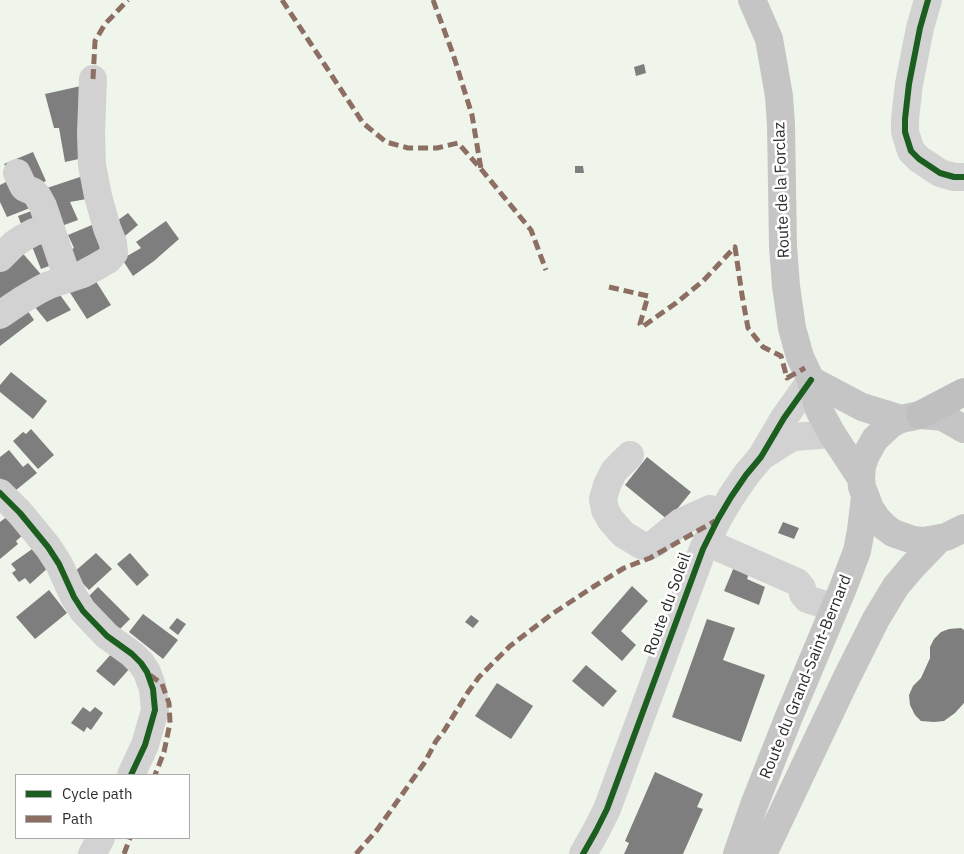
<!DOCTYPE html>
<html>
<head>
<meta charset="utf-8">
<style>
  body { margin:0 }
  #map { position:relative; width:964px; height:854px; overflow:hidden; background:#fff; font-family:"IBM Plex Sans",sans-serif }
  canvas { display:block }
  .legend { position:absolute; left:15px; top:774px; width:175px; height:65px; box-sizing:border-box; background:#fff; border:1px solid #ababab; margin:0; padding:6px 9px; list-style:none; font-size:15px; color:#2d2d2d }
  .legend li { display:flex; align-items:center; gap:10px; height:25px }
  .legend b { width:25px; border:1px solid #ababab }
</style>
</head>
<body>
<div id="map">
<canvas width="964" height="854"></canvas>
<ul class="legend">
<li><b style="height:6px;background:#1b5e20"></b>Cycle path</li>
<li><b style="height:6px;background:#8d6e63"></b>Path</li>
</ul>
</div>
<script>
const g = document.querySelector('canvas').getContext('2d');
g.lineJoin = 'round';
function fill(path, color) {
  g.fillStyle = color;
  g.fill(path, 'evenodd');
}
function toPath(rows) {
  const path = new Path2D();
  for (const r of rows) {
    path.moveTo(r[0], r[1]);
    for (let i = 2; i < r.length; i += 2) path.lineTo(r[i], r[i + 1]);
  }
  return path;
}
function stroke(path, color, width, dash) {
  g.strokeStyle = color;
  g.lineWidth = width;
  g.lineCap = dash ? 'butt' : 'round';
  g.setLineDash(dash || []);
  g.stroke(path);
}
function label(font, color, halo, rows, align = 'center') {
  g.font = font + ' "IBM Plex Sans",sans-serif';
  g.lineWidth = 5;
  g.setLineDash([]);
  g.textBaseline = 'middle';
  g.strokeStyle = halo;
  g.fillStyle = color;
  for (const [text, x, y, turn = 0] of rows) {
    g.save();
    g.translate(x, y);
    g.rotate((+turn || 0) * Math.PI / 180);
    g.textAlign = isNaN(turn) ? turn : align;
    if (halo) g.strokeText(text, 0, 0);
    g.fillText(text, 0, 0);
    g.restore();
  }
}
const green = toPath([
  [0,0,964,0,964,854,0,854],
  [16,775,189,775,189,838,16,838]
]);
const building = toPath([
  [644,64,646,73,636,76,634,67],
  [81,86,88,157,65,162,59,128,54,128,45,94],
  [33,152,46,181,28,189,10,173,4,164],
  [575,166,583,166,584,173,575,173],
  [86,175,92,198,70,202,78,220,56,228,47,188],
  [16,177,30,208,7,217,0,202,0,185],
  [39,208,25,234,18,216],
  [128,213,138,225,119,241,110,226],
  [166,221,179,239,154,261,133,276,122,259,141,248,136,242],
  [99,222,111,251,80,269,63,254,74,248,68,235],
  [48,232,60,262,41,269,29,239],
  [19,249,45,279,0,307,0,264],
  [92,275,111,305,87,319,67,288],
  [55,288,71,310,47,322,30,301],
  [23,304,34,320,0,346,0,321],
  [11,372,47,401,33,419,0,392,0,385],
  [31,429,54,455,38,469,13,441,23,432,26,434],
  [9,450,23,467,28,463,37,473,10,495,4,483,0,478,0,457],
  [647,457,691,492,668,520,625,485],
  [8,516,24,534,16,541,18,544,0,559,0,522],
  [783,522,799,528,794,539,778,533],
  [35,547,49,567,30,584,25,578,19,582,12,573,16,570,11,564],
  [96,553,112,569,89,590,73,573],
  [130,553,149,575,137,586,117,564],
  [734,567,749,573,747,579,765,587,759,605,724,591],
  [632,586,648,601,621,631,636,645,622,661,591,633],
  [98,587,130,619,118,631,86,599],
  [49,590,67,613,35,639,16,617],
  [143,614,178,640,163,659,129,632],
  [471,615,479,621,473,628,465,622],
  [177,618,186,624,178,635,169,628],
  [707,619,735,628,723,660,765,675,741,742,672,717],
  [961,628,964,630,964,703,955,713,944,721,934,722,921,721,915,715,910,705,909,695,913,686,921,678,930,658,930,647,934,639,941,632,949,629],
  [113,652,131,667,114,686,96,671],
  [586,665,617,691,603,707,572,681],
  [497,683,533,706,511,739,475,716],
  [83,707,90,712,95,707,103,713,91,730,87,727,84,732,71,723],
  [655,772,703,794,697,807,703,809,683,854,624,854,629,843,625,841]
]);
const minor = toPath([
  [928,0,920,28,909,84,905,119,905,132,911,151,919,159,940,173,954,177,964,177],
  [17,173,23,186,25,188,34,192,38,197,43,206,68,279],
  [0,258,14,244,23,238,34,232,50,228],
  [0,315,22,300,39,290,49,285,83,274,96,267,108,260,114,253,113,243,107,228,98,196,92,165,91,133,93,79],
  [630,455,614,471,607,485,603,499,605,510,610,519,623,534,641,545,647,547,655,543,681,522,710,509,721,514],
  [764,455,786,441,794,437,832,434],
  [0,493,20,513,48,547,59,564,74,597,83,611,107,636,132,654,141,663,147,672,153,689,155,710,145,745,131,775],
  [706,542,797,582,802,588,803,594,807,599,834,608],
  [92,854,101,838],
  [583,854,596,831,607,809,703,549,718,519,731,497,746,475,761,457,784,418,811,380]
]);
const major = toPath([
  [752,0,769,39,772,56,779,96,781,125,783,246,786,286,792,328,800,357,811,380,819,410,832,434,861,478],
  [811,380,862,407,901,419],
  [964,429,943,417,933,416,920,415,901,419,891,424,875,439,866,455,862,466,861,478,862,487,870,508,877,519,885,527,893,533,913,540,923,541,946,537,964,528],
  [737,854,754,805,788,719,843,588,857,551,861,530,865,497],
  [763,854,846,679,876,619,896,586,913,566,939,539]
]);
const highway = toPath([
  [920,415,964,392]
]);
const quiet = toPath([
  [282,0,363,123,386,142,408,148,437,148,458,143,481,169,531,230,546,270],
  [433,0,453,54,472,115,481,169],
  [93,79,95,41,105,24,128,0],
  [609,287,648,296,640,324,642,327,676,303,703,281,735,247,742,295,748,328,763,347,781,356,787,378,805,368],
  [150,675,162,684,169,703,170,723,164,752,155,775],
  [124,854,130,838],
  [356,854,377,830,425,762,436,741,444,731,468,692,479,677,510,646,552,614,593,587,624,568,650,558,715,521]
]);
const cycleway = toPath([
  [928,0,920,28,909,84,905,119,905,132,911,151,919,159,940,173,954,177,964,177],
  [0,493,20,513,48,547,59,564,74,597,83,611,107,636,132,654,141,663,147,672,153,689,155,710,145,745,131,775],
  [583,854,596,831,607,809,703,549,718,519,731,497,746,475,761,457,784,418,811,380]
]);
const streetNames = [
  ["Route de la Forclaz",782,190,-92],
  ["Route du Soleil",668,604,-70],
  ["Route du Grand-Saint-Bernard",806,677,-68]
];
fill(green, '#f0f5eb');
fill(building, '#7e7e7e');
stroke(minor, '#d2d2d2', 28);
stroke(major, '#c5c5c5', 28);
stroke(highway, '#bfbfbf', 28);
stroke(quiet, '#8d6e63', 5, [10, 5]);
stroke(cycleway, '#1b5e20', 6);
label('16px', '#2d2d2d', '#fff', streetNames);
</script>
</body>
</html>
